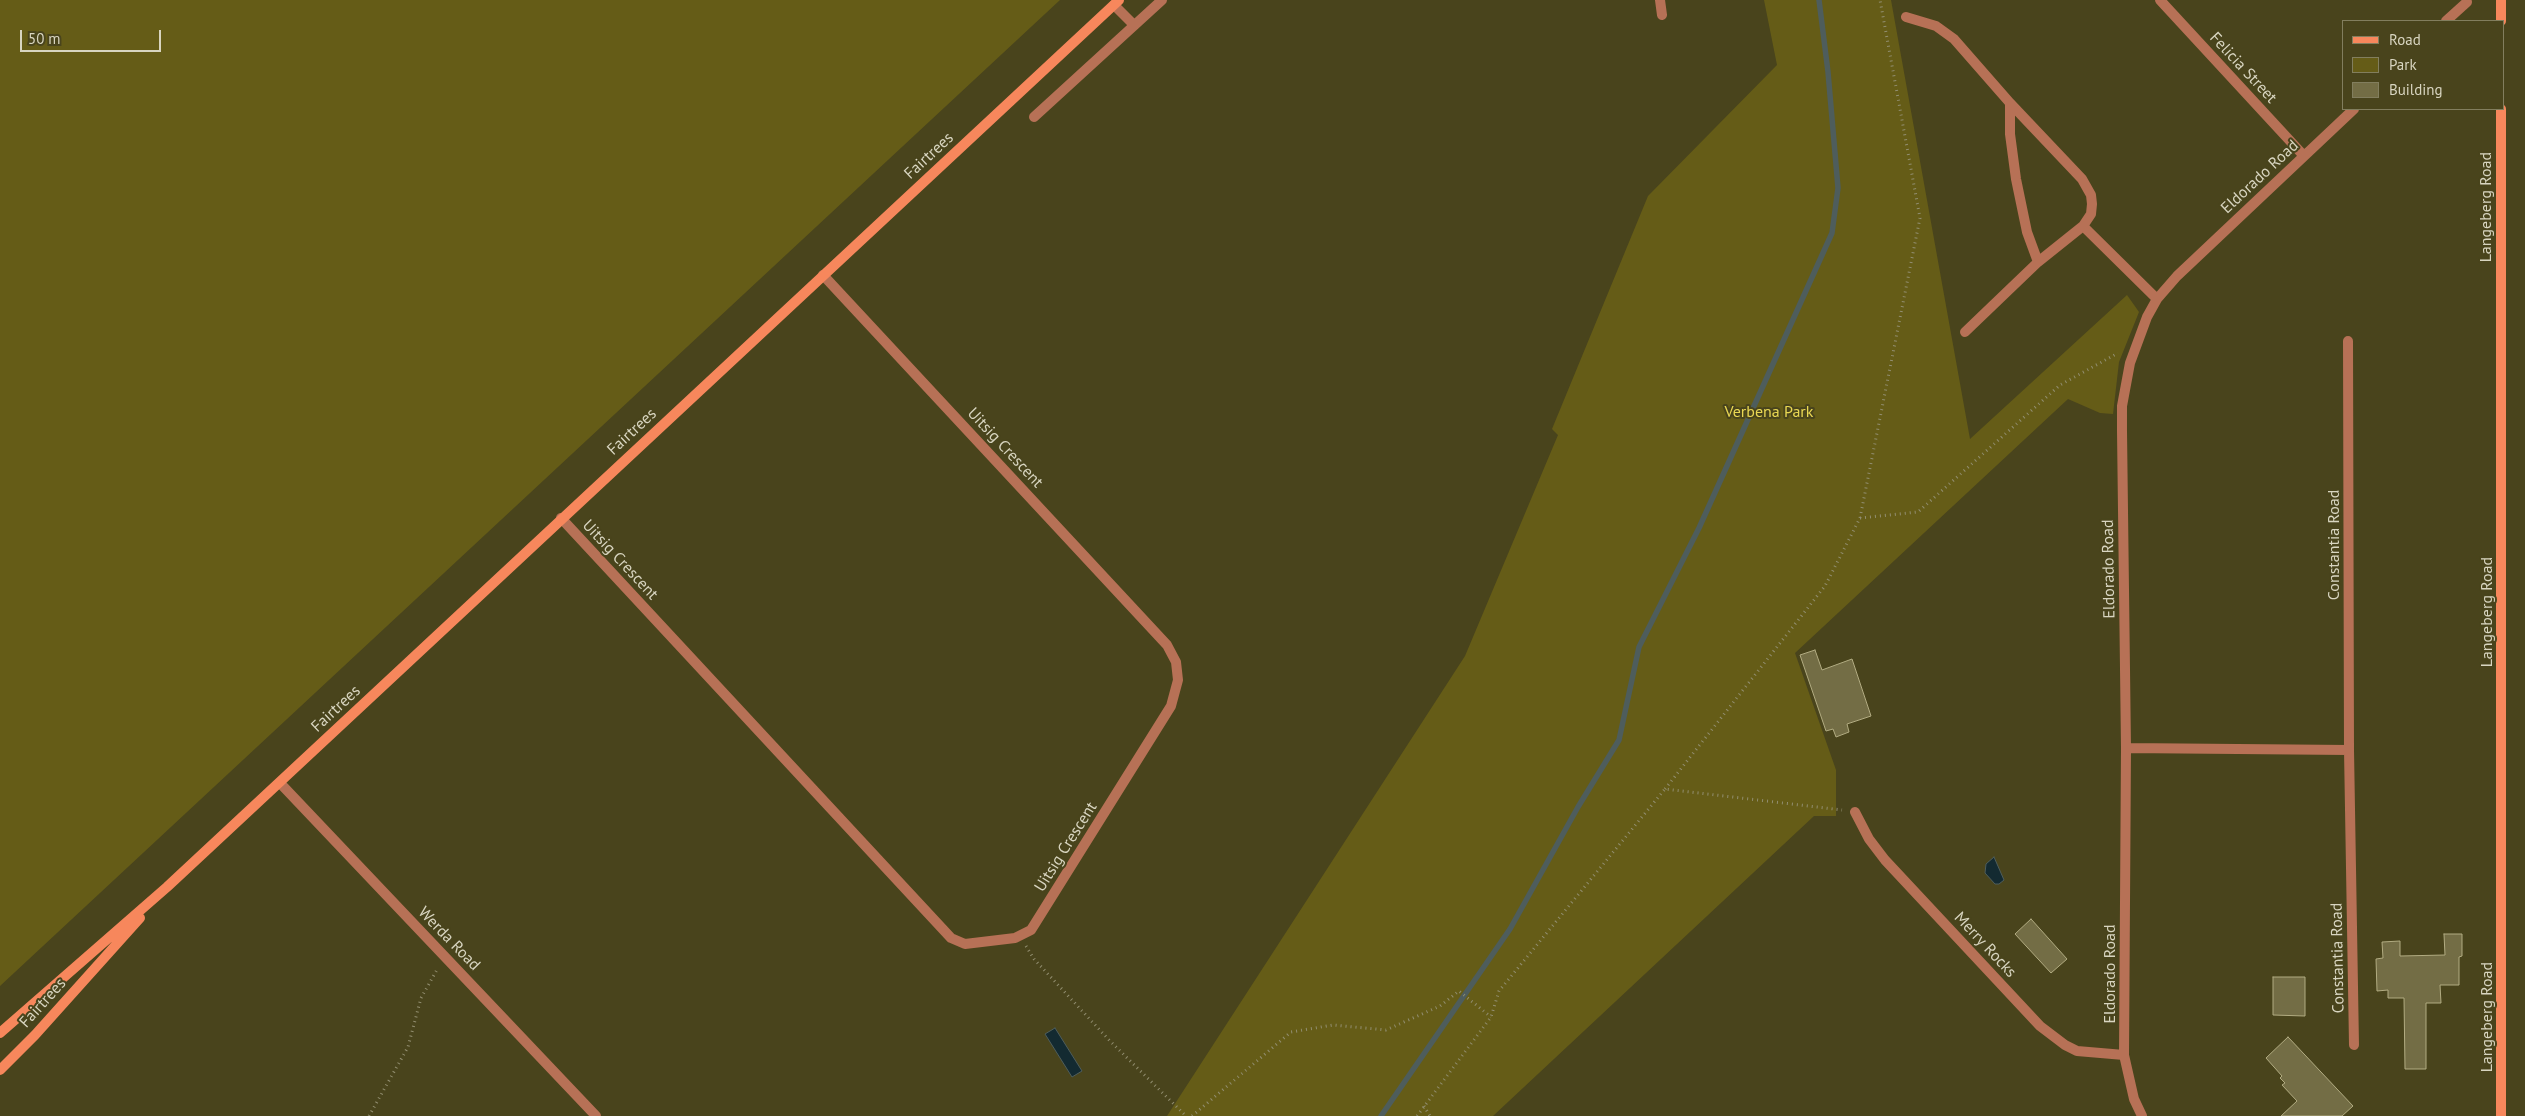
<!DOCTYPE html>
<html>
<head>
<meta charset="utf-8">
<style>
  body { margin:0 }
  #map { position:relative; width:2525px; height:1116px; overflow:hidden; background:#49441c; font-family:"PT Sans",sans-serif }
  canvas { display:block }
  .legend { position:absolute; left:2342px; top:20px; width:162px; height:90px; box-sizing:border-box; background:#49441c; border:1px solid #827e5e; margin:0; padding:6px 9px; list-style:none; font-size:15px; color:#d8d5c0 }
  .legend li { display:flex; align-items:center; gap:10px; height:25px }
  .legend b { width:25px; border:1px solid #827e5e }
  .scale { position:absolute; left:20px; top:30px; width:141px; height:22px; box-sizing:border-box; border:2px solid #d8d5c0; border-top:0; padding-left:6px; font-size:15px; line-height:18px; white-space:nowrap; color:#d8d5c0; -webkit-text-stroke:4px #49441c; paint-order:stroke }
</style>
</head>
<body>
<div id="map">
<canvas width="2525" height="1116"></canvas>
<ul class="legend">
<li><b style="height:6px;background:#f7875c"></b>Road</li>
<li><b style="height:14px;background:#655c17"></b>Park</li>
<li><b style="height:14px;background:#736d45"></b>Building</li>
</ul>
<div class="scale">50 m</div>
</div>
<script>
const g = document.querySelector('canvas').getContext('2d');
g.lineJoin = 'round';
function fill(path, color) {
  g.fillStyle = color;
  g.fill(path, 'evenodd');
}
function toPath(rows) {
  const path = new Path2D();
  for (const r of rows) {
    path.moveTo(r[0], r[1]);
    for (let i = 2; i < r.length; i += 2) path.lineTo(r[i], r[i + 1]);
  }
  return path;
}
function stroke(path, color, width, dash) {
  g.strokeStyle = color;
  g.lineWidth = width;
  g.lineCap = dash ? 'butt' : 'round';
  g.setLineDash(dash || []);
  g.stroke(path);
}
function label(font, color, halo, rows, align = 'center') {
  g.font = font + ' "PT Sans",sans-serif';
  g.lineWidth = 4;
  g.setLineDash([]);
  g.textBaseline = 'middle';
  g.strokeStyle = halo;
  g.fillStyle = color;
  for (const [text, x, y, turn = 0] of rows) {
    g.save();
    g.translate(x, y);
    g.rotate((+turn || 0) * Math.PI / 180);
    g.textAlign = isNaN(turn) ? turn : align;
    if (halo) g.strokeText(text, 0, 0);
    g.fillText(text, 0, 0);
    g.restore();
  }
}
const green = toPath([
  [0,0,1060,0,0,986],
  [1764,0,1891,0,1970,439,2127,295,2139,312,2119,362,2113,414,2100,413,2068,399,1795,653,1836,770,1836,816,1814,816,1493,1116,1167,1116,1465,656,1558,435,1552,429,1648,196,1777,65]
]);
const water = toPath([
  [1994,857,2004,880,1999,884,1995,884,1985,873,1986,864,1994,857],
  [1055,1028,1082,1071,1072,1077,1045,1034,1055,1028]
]);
const stream = toPath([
  [1381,1116,1510,929,1578,807,1619,740,1639,647,1699,528,1832,233,1838,188,1828,72,1819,0]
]);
const building = toPath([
  [1815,650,1822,670,1852,659,1871,716,1847,724,1849,732,1836,737,1833,729,1826,731,1800,655,1815,650],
  [2031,919,2067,959,2051,973,2015,934,2031,919],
  [2444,934,2462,934,2462,956,2459,957,2459,985,2440,985,2441,1003,2426,1003,2426,1069,2405,1069,2404,998,2388,998,2388,990,2377,991,2376,959,2383,958,2382,942,2400,941,2400,956,2445,955,2444,934],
  [2273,977,2305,977,2305,1016,2273,1015,2273,977],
  [2288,1037,2353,1106,2342,1116,2281,1116,2297,1101,2282,1085,2285,1083,2280,1078,2282,1076,2266,1058,2288,1037]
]);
const path = toPath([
  [1860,518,1918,512,2060,385,2118,353],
  [1665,789,1825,586,1860,518,1920,218,1880,0],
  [1026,946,1034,959,1110,1041,1186,1116],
  [1424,1106,1430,1116],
  [369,1116,408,1047,421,998,438,968],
  [1192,1116,1291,1032,1333,1025,1386,1030,1440,1006,1459,991,1491,1017],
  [1417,1116,1491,1017,1499,991,1665,789,1842,810]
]);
const street = toPath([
  [1660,0,1662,15],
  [2160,0,2304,156],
  [1114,5,1134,25],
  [1906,17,1936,26,1954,39,2010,103,2082,179,2091,195,2092,204,2091,214,2083,226,2157,299],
  [2446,21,2467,2],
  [2010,103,2010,134,2016,179,2027,232,2038,262,2083,226],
  [1034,117,1162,0],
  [1965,332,2038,262],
  [2348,341,2349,750,2354,1045],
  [561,518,951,938,965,944,1015,938,1031,930,1171,706,1178,680,1176,662,1167,645,823,275],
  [2126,748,2349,750],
  [280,783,596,1116],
  [1855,812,1869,839,1885,860,2040,1026,2065,1045,2077,1051,2124,1055],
  [2142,1116,2134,1099,2124,1055,2126,748,2122,431,2122,406,2130,363,2147,317,2157,299,2177,276,2354,109]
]);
const secondary = toPath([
  [2501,0,2501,21],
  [0,1033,167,887,1119,0],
  [0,1070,35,1035,140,918],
  [2501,1116,2501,109]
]);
const streetNames = [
  ["Felicia Street",2243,68,47],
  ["Fairtrees",929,156,-43],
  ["Eldorado Road",2260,177,-43],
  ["Langeberg Road",2486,207,-90],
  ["Fairtrees",632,432,-43],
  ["Uitsig Crescent",1005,448,47],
  ["Constantia Road",2334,545,-90],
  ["Uitsig Crescent",620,560,47],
  ["Eldorado Road",2109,569,-91],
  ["Langeberg Road",2487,612,-90],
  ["Fairtrees",336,709,-43],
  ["Uitsig Crescent",1066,847,-58],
  ["Werda Road",449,939,46],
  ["Merry Rocks",1985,945,47],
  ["Constantia Road",2338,958,-91],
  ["Eldorado Road",2110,974,-90],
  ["Fairtrees",43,1003,-48],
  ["Langeberg Road",2487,1017,-90]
];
const parkNames = [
  ["Verbena Park",1769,412]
];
fill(green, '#655c17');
fill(water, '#132a31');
stroke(water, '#4e5d5c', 1);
stroke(stream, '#4e5d5c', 5.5);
fill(building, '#736d45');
stroke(building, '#b2ac82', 1);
stroke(path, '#928e70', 3, [1, 4]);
stroke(street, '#b77156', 10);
stroke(secondary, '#f7875c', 10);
label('16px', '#d8d5c0', '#49441c', streetNames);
label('16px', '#e9d753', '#49441c', parkNames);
</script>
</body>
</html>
